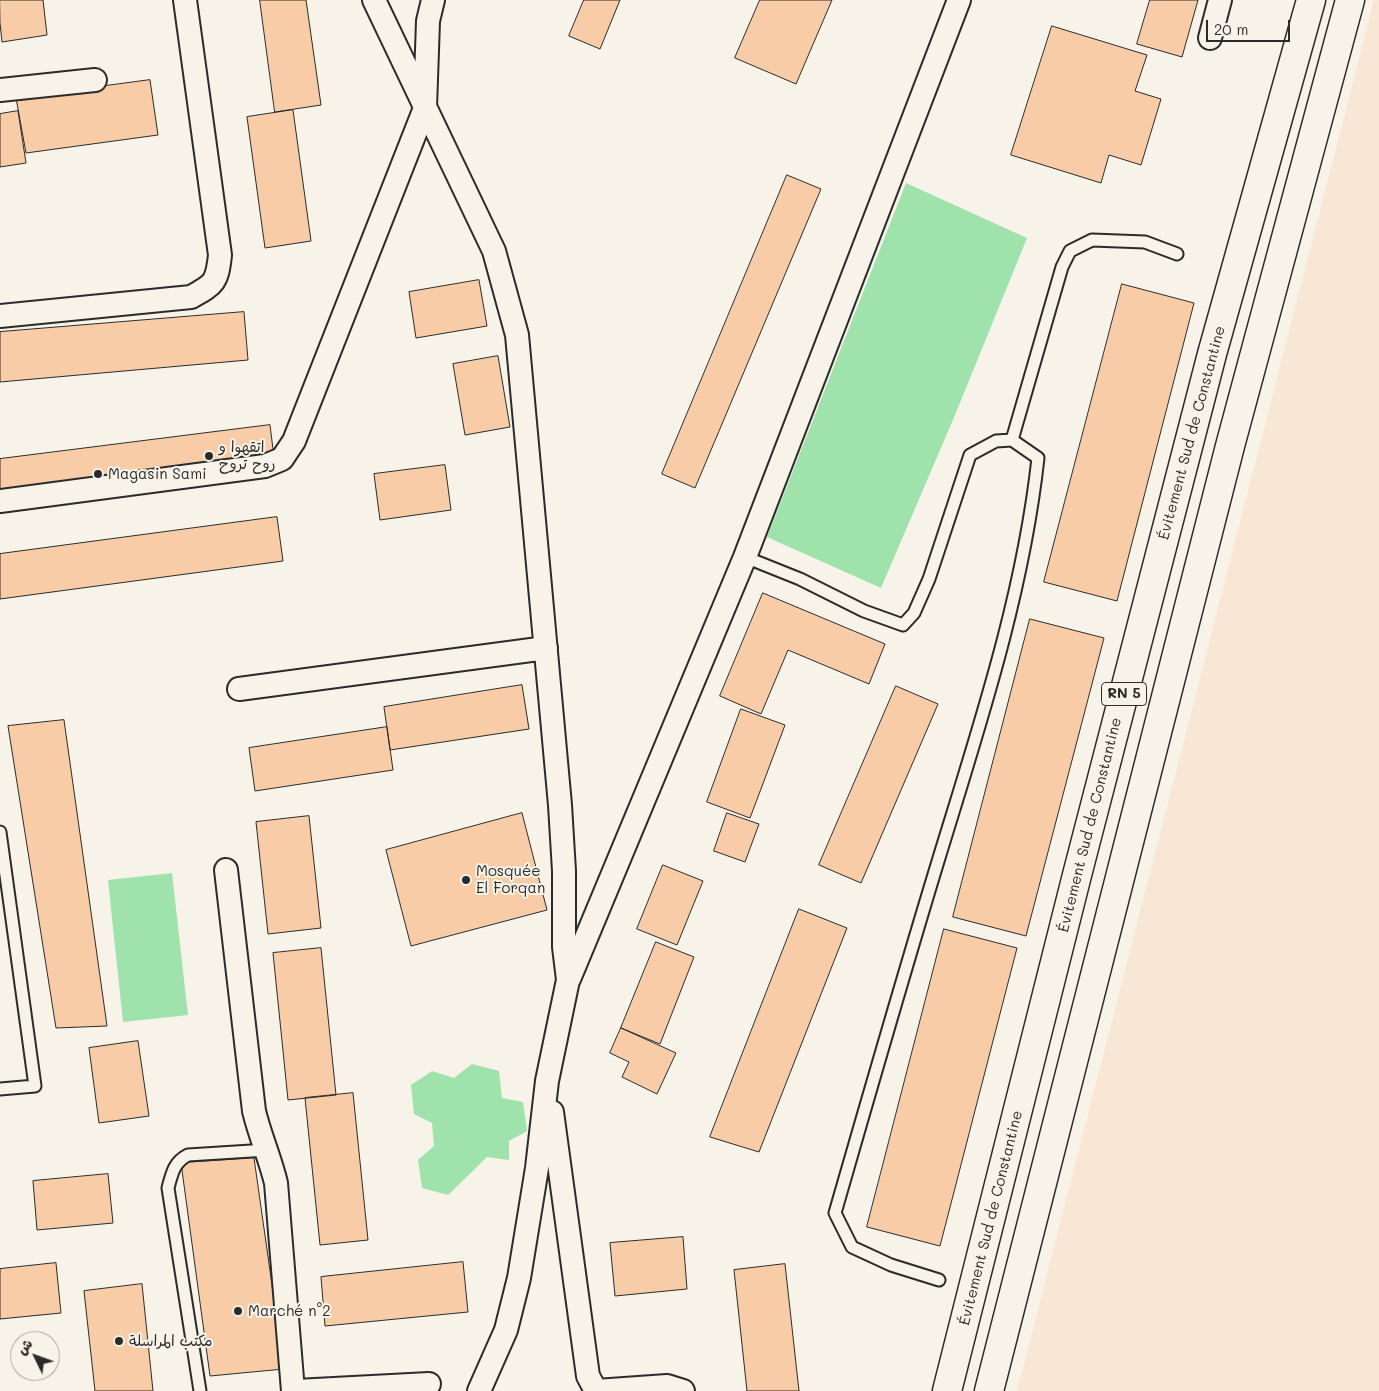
<!DOCTYPE html>
<meta charset="utf-8">
<style>
body{margin:0}
#map{position:relative;width:1379px;height:1391px;overflow:hidden;background:#f7f3e8;font-family:Mali,"Playpen Sans Arabic",sans-serif}
canvas{display:block}
.north{position:absolute;left:10px;top:1331px;width:50px;height:50px;box-sizing:border-box;background:#f7f3e8;border:1px solid #a5a39c;border-radius:50%;rotate:312deg;font-size:14px;font-weight:700;line-height:20px;text-align:center;color:#2b2b2b}
.north::after{content:'';display:block;margin:auto;width:18px;height:22px;background:#2b2b2b;clip-path:polygon(50% 0,100% 100%,50% 72%,0 100%)}
.scale{position:absolute;left:1206px;top:20px;width:84px;height:22px;box-sizing:border-box;border:2px solid #2b2b2b;border-top:0;padding-left:6px;font-size:15px;line-height:18px;white-space:nowrap;color:#2b2b2b;-webkit-text-stroke:4px #f7f3e8;paint-order:stroke}
</style>
<div id="map">
<canvas width="1379" height="1391"></canvas>
<div class="north">ش</div>
<div class="scale">20 m</div>
</div>
<script>
const c = document.querySelector('canvas').getContext('2d');
c.lineJoin = 'round';
function fill(path, color) { c.fillStyle = color; c.fill(path, 'evenodd'); }
function stroke(path, color, width, dash) { c.strokeStyle = color; c.lineWidth = width; c.lineCap = dash ? 'butt' : 'round'; c.setLineDash(dash || []); c.stroke(path); }
function label(font, color, halo, rows, align = 'center') {
  c.font = font + ' Mali,"Playpen Sans Arabic",sans-serif'; c.lineWidth = 4; c.setLineDash([]); c.textBaseline = 'middle'; c.strokeStyle = halo; c.fillStyle = color; for (const [text, x, y, turn = 0] of rows) {
    c.save(); c.translate(x, y); c.rotate((+turn || 0) * Math.PI / 180); c.textAlign = isNaN(turn) ? turn : align; if (halo) c.strokeText(text, 0, 0); c.fillText(text, 0, 0); c.restore();
  }
}
fill(new Path2D(`
 M 1374,0 L 1379,0 L 1379,1391 L 1017,1391 Z`), '#f7e7d4');
fill(new Path2D(`
 M 906,183 L 1027,238 L 955,415 L 881,588 L 767,537 Z
 M 172,873 L 188,1015 L 123,1022 L 108,880 Z
 M 472,1064 L 499,1071 L 502,1098 L 523,1102 L 527,1131 L 509,1141 L 509,1160 L 487,1157 L 448,1195 L 422,1188 L 418,1160 L 434,1146 L 432,1123 L 414,1114 L 411,1085 L 432,1071 L 454,1078 Z`), '#9fe2ac');
const building = new Path2D(`
 M 0,0 L 43,0 L 47,35 L 2,42 L 0,23 Z
 M 260,0 L 306,0 L 321,105 L 275,112 Z
 M 584,0 L 620,0 L 600,49 L 569,36 Z
 M 760,0 L 832,0 L 796,84 L 735,58 Z
 M 1150,0 L 1198,0 L 1182,57 L 1137,44 Z
 M 1052,26 L 1147,55 L 1135,91 L 1161,99 L 1141,165 L 1109,155 L 1101,183 L 1011,155 Z
 M 150,80 L 158,135 L 26,153 L 16,98 Z
 M 293,110 L 311,241 L 265,248 L 247,117 Z
 M 18,111 L 26,163 L 0,167 L 0,114 Z
 M 787,175 L 821,189 L 695,488 L 662,474 Z
 M 479,280 L 487,326 L 416,338 L 409,292 Z
 M 1122,284 L 1194,303 L 1117,601 L 1044,582 Z
 M 244,312 L 248,360 L 0,382 L 0,332 Z
 M 498,356 L 510,427 L 465,435 L 453,364 Z
 M 270,425 L 274,457 L 0,491 L 0,459 Z
 M 445,465 L 451,510 L 380,520 L 374,474 Z
 M 277,517 L 283,561 L 0,599 L 0,554 Z
 M 763,593 L 885,644 L 869,684 L 788,650 L 761,714 L 720,696 Z
 M 1030,619 L 1104,638 L 1026,936 L 953,917 Z
 M 522,685 L 529,729 L 390,750 L 384,707 Z
 M 896,686 L 938,704 L 861,883 L 819,865 Z
 M 741,709 L 785,725 L 750,818 L 707,802 Z
 M 64,720 L 107,1026 L 56,1028 L 8,726 Z
 M 387,727 L 393,770 L 255,791 L 249,748 Z
 M 522,813 L 547,910 L 411,946 L 386,850 Z
 M 727,813 L 759,824 L 745,862 L 714,851 Z
 M 309,816 L 321,928 L 268,934 L 256,822 Z
 M 663,865 L 703,881 L 677,945 L 637,929 Z
 M 799,909 L 847,928 L 759,1152 L 710,1137 Z
 M 944,929 L 1017,948 L 940,1246 L 867,1227 Z
 M 656,942 L 694,957 L 660,1044 L 621,1028 Z
 M 321,948 L 336,1095 L 288,1100 L 273,953 Z
 M 621,1028 L 676,1053 L 657,1094 L 622,1077 L 629,1062 L 610,1053 Z
 M 138,1041 L 149,1116 L 99,1123 L 89,1048 Z
 M 353,1093 L 368,1240 L 320,1245 L 305,1098 Z
 M 254,1158 L 284,1369 L 210,1376 L 181,1163 Z
 M 108,1174 L 113,1223 L 37,1230 L 33,1181 Z
 M 683,1237 L 687,1289 L 615,1296 L 610,1243 Z
 M 463,1262 L 468,1312 L 325,1326 L 321,1277 Z
 M 56,1263 L 61,1313 L 0,1319 L 0,1269 Z
 M 785,1264 L 799,1391 L 747,1391 L 734,1270 Z
 M 142,1284 L 153,1391 L 95,1391 L 84,1291 Z`);
fill(building, '#f7cca6');
stroke(building, '#2b2b2b', 1);
const service = new Path2D(`
 M 1012,440 L 1062,267 L 1070,251 L 1092,240 L 1145,242 L 1177,254
 M 745,557 L 800,579 L 864,611 L 903,625 L 914,613 L 929,579 L 970,455 L 996,441 L 1012,440 L 1038,458 C 1023,595 979,727 939,858 C 903,976 869,1095 835,1213 L 852,1247 L 891,1265 L 939,1280
 M 0,832 L 35,1086 L 0,1089
 M 200,1391 L 168,1188 C 172,1173 174,1162 188,1155 L 267,1150`);
const minor = new Path2D(`
 M 374,0 L 494,251 L 517,335 L 560,805 L 564,871 L 564,947 L 568,980 L 547,1081 L 537,1168 L 519,1278 L 506,1330 L 479,1391
 M 1210,38 L 1220,0
 M 0,90 L 95,80
 M 0,316 L 191,297 C 215,284 217,282 220,255 L 185,0
 M 0,501 L 265,466 L 282,459 L 294,441 L 425,108 L 428,21 L 433,0
 M 239,689 L 546,648
 M 226,870 L 254,1111 C 260,1136 270,1158 276,1183 L 293,1391
 M 569,979 L 745,557 L 959,0
 M 552,1112 L 588,1376 L 596,1391 L 667,1386 L 683,1391
 M 296,1391 L 429,1384`);
const trunk = new Path2D(`
 M 947,1391 L 1077,875 L 1212,354 L 1311,0
 M 989,1391 L 1230,446 L 1350,0`);
stroke(service, '#2b2b2b', 15);
stroke(minor, '#2b2b2b', 26);
stroke(trunk, '#2b2b2b', 31);
stroke(service, '#f7f3e8', 11);
stroke(minor, '#f7f3e8', 22);
stroke(trunk, '#f7f3e8', 28);
for (const [x, y, r, color] of [
 [209,456,5,"#2b2b2b"],
 [98,474,5,"#2b2b2b"],
 [466,880,5,"#2b2b2b"],
 [238,1311,5,"#2b2b2b"],
 [119,1341,5,"#2b2b2b"]
]) { const dot = new Path2D(); dot.arc(x, y, r, 0, 2 * Math.PI); c.fillStyle = color; c.fill(dot); stroke(dot, '#f7f3e8', 2); }
for (const [x, y, w] of [
 [1124,694,45]
]) { const box = new Path2D(); box.roundRect(x - w / 2, y - 11.5, w, 23, 4); c.fillStyle = '#f7f3e8'; c.fill(box); stroke(box, '#2b2b2b', 1); }
label('bold 14px', '#2b2b2b', null, [
 ["RN 5",1124,694]
]);
label('15px', '#2b2b2b', '#f7f3e8', [
 ["Évitement Sud de Constantine",1192,433,-75],
 ["Évitement Sud de Constantine",1090,825,-76],
 ["Évitement Sud de Constantine",991,1218,-76]
]);
label('15px', '#2b2b2b', '#f7f3e8', [
 ["اتقهوا و",219,447],
 ["روح تروح",219,464],
 ["Magasin Sami",108,474],
 ["Mosquée",476,871],
 ["El Forqan",476,888],
 ["Marché n°2",248,1311],
 ["مكتب المراسلة",129,1341]
], 'left');
</script>
